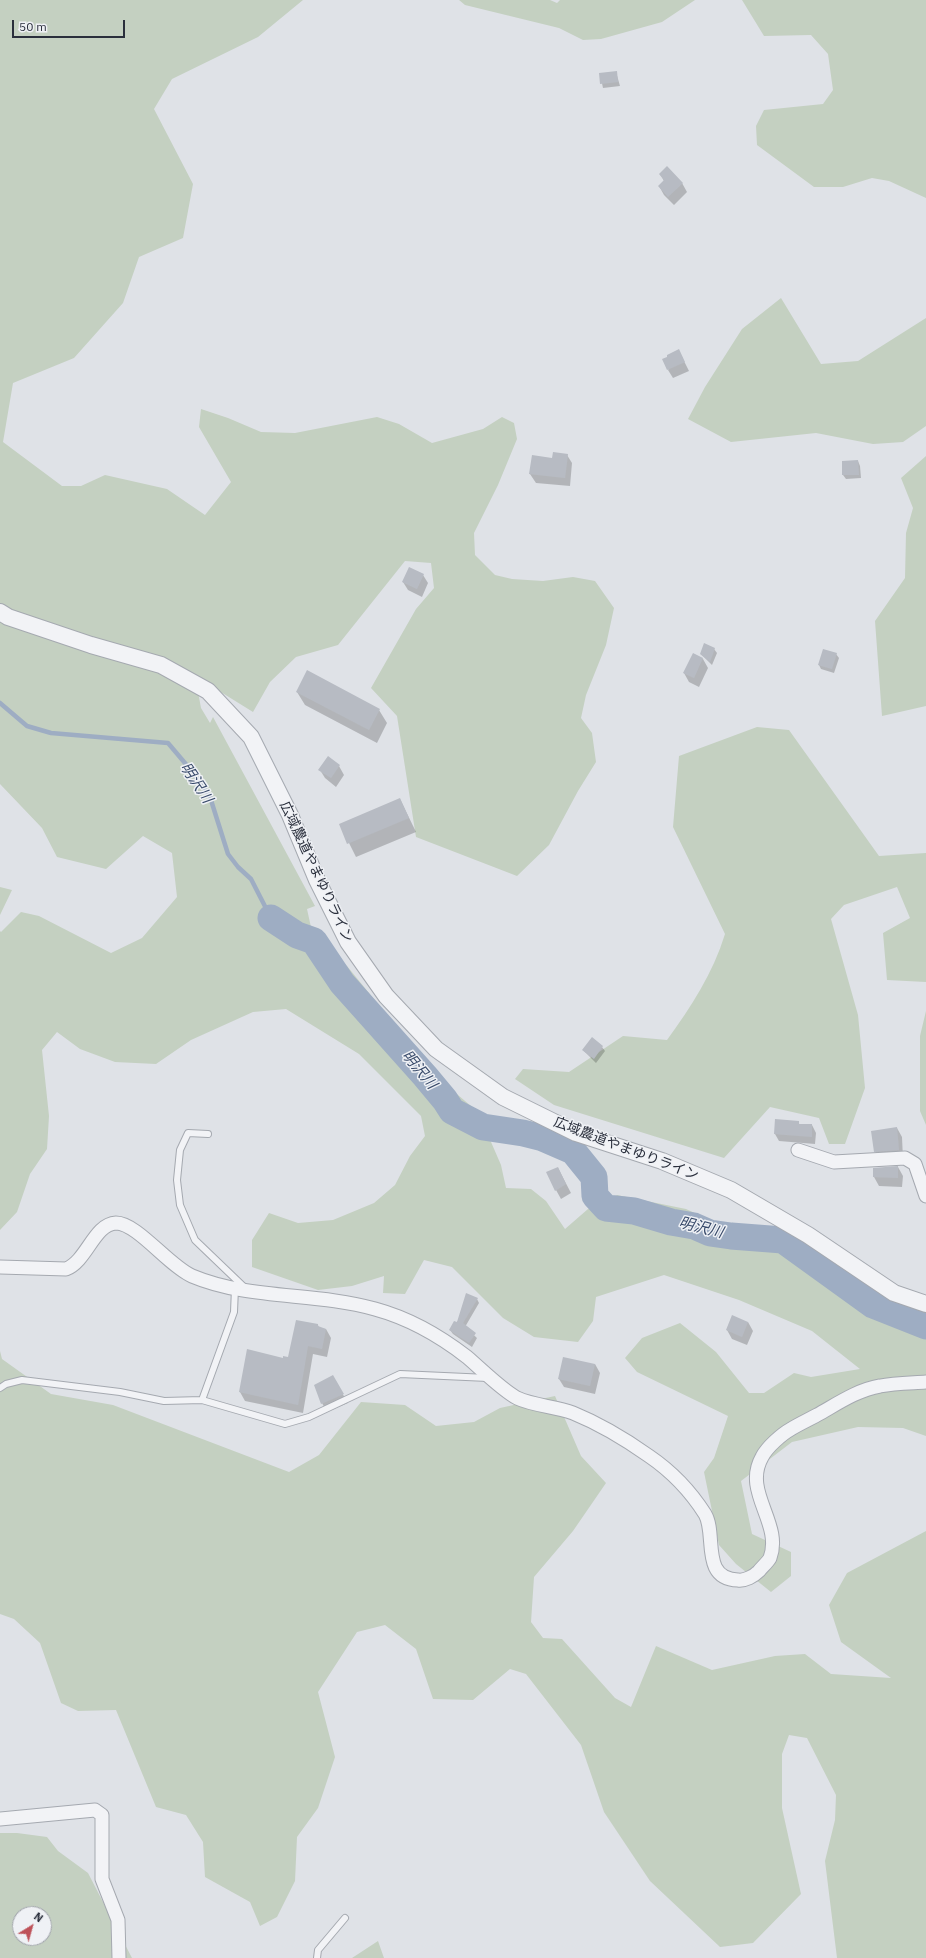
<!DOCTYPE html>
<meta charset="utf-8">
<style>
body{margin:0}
#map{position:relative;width:926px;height:1958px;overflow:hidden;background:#dfe2e7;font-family:"IBM Plex Sans",sans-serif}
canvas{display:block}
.north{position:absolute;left:12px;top:1906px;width:40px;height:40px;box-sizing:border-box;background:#eff1f5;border:1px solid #a0a3ab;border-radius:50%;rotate:37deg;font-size:11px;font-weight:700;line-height:16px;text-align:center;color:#2a2f3c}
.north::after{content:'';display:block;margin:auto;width:14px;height:18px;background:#be5259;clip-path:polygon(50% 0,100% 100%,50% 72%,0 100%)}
.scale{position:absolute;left:12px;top:20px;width:113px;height:18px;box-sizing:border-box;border:2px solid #2a2f3c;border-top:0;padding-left:5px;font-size:12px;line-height:14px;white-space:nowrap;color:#2a2f3c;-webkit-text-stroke:3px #eff1f5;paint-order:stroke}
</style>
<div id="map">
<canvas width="926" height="1958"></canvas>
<div class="north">N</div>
<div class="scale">50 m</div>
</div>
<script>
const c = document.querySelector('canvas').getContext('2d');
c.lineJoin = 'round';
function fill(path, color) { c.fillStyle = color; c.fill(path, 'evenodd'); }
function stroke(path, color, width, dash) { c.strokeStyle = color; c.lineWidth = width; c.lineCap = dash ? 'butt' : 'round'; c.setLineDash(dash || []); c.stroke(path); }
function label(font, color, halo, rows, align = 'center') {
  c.font = font + ' "IBM Plex Sans","Noto Sans JP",sans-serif'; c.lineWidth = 3; c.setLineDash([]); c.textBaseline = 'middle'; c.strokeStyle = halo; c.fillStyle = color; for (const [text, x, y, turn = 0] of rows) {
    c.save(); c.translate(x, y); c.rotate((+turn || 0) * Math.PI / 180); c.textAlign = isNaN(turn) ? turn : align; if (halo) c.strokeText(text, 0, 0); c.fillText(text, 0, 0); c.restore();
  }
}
fill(new Path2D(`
 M 0,0 L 303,0 L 258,37 L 172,79 L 154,109 L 193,184 L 183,238 L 139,257 L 123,303 L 74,358 L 13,383 L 3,442 L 62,486 L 81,486 L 105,475 L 167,489 L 205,515 L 231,482 L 199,427 L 201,409 L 228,418 L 261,432 L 295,433 L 377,417 L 399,424 L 432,443 L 483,429 L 502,417 L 514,423 L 517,439 L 498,485 L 474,533 L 475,555 L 495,575 L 512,579 L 543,581 L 573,577 L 595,581 L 614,608 L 606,645 L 586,695 L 581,718 L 592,733 L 596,762 L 578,791 L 549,845 L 517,876 L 416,837 L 397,716 L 371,688 L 416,609 L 434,588 L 431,563 L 405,561 L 338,645 L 296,657 L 270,682 L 253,712 L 195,676 L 201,708 L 210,723 L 213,717 L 315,906 L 307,909 L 314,941 L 347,966 L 438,1078 L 478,1112 L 501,1165 L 506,1188 L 531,1189 L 546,1201 L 565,1229 L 588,1209 L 617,1195 L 686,1209 L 723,1226 L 788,1234 L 882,1298 L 926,1314 L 926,1436 L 903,1428 L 858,1427 L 792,1442 L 741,1481 L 752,1534 L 791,1552 L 791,1576 L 771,1592 L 736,1564 L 719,1545 L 704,1472 L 714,1458 L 728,1416 L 637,1372 L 625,1358 L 642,1338 L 680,1323 L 716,1352 L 749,1393 L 764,1393 L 794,1373 L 811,1377 L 860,1369 L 812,1331 L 739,1300 L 664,1275 L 596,1297 L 593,1321 L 578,1342 L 534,1337 L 503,1318 L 452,1267 L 424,1260 L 405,1294 L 383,1293 L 384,1276 L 352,1286 L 318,1290 L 252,1267 L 252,1240 L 269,1213 L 298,1223 L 333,1220 L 374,1203 L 395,1185 L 410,1156 L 425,1136 L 421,1116 L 359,1054 L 286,1009 L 253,1012 L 191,1040 L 156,1064 L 115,1062 L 80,1049 L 57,1032 L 42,1050 L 49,1116 L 47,1149 L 30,1174 L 17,1212 L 0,1230 L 0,931 L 1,932 L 21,912 L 39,916 L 111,953 L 142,938 L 177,897 L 172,853 L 143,836 L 106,869 L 57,857 L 42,828 L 0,784 Z
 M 459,0 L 550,0 L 557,3 L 560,0 L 695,0 L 662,22 L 601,39 L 583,40 L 559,28 L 465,5 Z
 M 742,0 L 926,0 L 926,198 L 889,181 L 872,178 L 843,187 L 814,187 L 757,145 L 756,126 L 764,110 L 823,104 L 833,90 L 828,54 L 811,35 L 764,36 Z
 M 781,298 L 821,364 L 858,361 L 926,318 L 926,426 L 903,442 L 873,444 L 816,433 L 731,442 L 688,419 L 705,387 L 742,329 Z
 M 926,456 L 926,706 L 882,716 L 875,621 L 905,578 L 906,533 L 913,508 L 901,478 Z
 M 757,727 L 789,730 L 879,856 L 926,853 L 926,982 L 887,980 L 883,933 L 910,918 L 897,887 L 844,905 L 831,919 L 858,1015 L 865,1088 L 845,1144 L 829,1144 L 819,1118 L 770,1107 L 724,1158 L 554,1105 L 515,1079 L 523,1069 L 569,1072 L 623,1036 L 667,1040 C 691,1007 713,973 725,934 L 673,827 L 679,756 Z
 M 0,887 L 12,890 L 0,915 Z
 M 926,1011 L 926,1125 L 920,1111 L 920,1036 Z
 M 0,1351 L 2,1359 L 51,1394 L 113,1405 L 289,1472 L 319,1455 L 361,1402 L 405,1405 L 436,1426 L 474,1422 L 500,1408 L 555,1396 L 581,1456 L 606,1483 L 573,1531 L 534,1577 L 531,1622 L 543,1638 L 562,1639 L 615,1698 L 631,1707 L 656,1646 L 712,1670 L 775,1656 L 805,1654 L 831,1674 L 891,1678 L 841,1642 L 829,1605 L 847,1573 L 926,1531 L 926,1958 L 837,1958 L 825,1861 L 835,1820 L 836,1795 L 807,1738 L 789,1735 L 782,1754 L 782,1808 L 801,1894 L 753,1943 L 720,1947 L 650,1881 L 604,1812 L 581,1745 L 526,1674 L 510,1669 L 473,1700 L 433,1699 L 416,1649 L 385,1625 L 357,1632 L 318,1692 L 335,1757 L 318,1808 L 297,1837 L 295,1881 L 277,1917 L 260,1926 L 250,1902 L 205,1877 L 203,1842 L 186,1815 L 156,1807 L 116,1710 L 78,1711 L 61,1703 L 40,1643 L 14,1619 L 0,1614 Z
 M 0,1833 L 17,1833 L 47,1837 L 58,1851 L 88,1873 L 132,1958 L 0,1958 ZM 20,1914 L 44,1914 L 44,1938 L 20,1938 Z
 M 378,1941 L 384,1958 L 352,1958 Z`), '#c4d0c1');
fill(new Path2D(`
 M 616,72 L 620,86 L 603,88 L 600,74 Z
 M 660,174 L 682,183 L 687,192 L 674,205 L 664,195 L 659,186 L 664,181 Z
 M 679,351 L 689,371 L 673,378 L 668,370 Z
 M 567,455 L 572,463 L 570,486 L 536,483 L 530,474 L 553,459 Z
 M 858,461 L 860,466 L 861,478 L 846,479 L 843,475 L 843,462 Z
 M 423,575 L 428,583 L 422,597 L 408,590 L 403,582 Z
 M 714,649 L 717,653 L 712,665 L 701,654 Z
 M 836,654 L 839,658 L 834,673 L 821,669 L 819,665 Z
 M 693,655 L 703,659 L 708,668 L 699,687 L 689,682 L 684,673 Z
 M 297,692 L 379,710 L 387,723 L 377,743 L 305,705 Z
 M 339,766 L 344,775 L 336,787 L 325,778 L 320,770 Z
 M 400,799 L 416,832 L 356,857 L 340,825 Z
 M 602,1047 L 605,1051 L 596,1063 L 583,1050 Z
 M 798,1122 L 800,1125 L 812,1125 L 816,1133 L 815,1144 L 779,1141 L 775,1134 Z
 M 897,1128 L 902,1137 L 903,1159 L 880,1160 L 875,1151 Z
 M 898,1167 L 903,1176 L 902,1187 L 879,1186 L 874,1177 Z
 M 558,1168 L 571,1193 L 561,1199 L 556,1190 Z
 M 477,1299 L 479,1303 L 465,1327 L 477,1338 L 472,1347 L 453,1334 L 450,1330 Z
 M 748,1322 L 753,1331 L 747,1345 L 732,1339 L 727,1330 Z
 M 318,1325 L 319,1328 L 326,1329 L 331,1338 L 327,1357 L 313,1354 L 303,1413 L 245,1401 L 240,1392 L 284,1359 L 288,1358 Z
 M 595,1364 L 600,1373 L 595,1394 L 564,1387 L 559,1379 Z
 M 332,1376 L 348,1403 L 327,1412 L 322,1403 Z`), '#0003');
stroke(new Path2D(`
 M 0,703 L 27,726 L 51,733 L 168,743 L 190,769 L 210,797 L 228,854 L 238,867 L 251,879 L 271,918`), '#9eadc3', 4.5);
stroke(new Path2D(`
 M 271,918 L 297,935 L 314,941 L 342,983 L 425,1076 L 445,1100 L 452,1111 L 483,1127 L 523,1133 L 543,1138 L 573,1151 L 594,1177 L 595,1196 L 606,1208 L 634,1211 L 671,1222 L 694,1226 L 710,1233 L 731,1236 L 783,1240 L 873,1305 L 926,1326`), '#9eadc3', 27);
fill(new Path2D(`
 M 617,71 L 618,82 L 600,84 L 599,73 Z
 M 667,166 L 683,183 L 668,197 L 658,186 L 664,180 L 659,174 Z
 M 679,349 L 685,362 L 667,370 L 662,359 L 667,357 L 667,355 Z
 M 553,452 L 568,454 L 565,478 L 529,474 L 532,455 L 552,458 Z
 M 858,460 L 859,475 L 842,475 L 842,461 Z
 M 409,567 L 424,574 L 417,589 L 402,582 Z
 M 704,643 L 715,648 L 710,662 L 700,654 Z
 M 823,649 L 837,653 L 832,669 L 818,665 Z
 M 693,653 L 703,658 L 694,678 L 683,673 Z
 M 307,670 L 380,709 L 369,730 L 296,692 Z
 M 328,756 L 340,765 L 331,778 L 318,770 Z
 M 400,798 L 409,818 L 347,844 L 339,824 Z
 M 592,1037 L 603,1046 L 594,1059 L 582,1050 Z
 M 775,1119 L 799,1121 L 799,1124 L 812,1124 L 812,1137 L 774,1134 Z
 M 897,1127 L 899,1150 L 874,1152 L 871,1131 Z
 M 898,1166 L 898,1178 L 873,1177 L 873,1168 Z
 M 558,1167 L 566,1184 L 555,1191 L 546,1172 Z
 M 466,1293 L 478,1298 L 463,1323 L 476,1333 L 469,1343 L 449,1330 L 454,1321 L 457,1322 Z
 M 732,1315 L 748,1322 L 742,1337 L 726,1330 Z
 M 296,1320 L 318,1324 L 318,1326 L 326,1329 L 322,1349 L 308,1346 L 298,1405 L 239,1392 L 247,1349 L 283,1358 L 283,1356 L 288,1357 Z
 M 563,1357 L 595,1364 L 590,1386 L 558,1379 Z
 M 333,1375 L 344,1394 L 321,1404 L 314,1385 Z`), '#b7bbc3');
const service = new Path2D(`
 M 208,1134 L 188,1133 L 180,1150 L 177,1180 L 180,1205 L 195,1240 L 245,1288
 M 0,1388 L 6,1384 L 22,1380 L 120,1392 L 164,1401 L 202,1400 L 285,1424 L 309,1417 L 400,1374 L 488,1378
 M 202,1400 L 234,1312 L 235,1288
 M 317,1958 L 318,1950 L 345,1918`);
const minor = new Path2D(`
 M 798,1150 L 834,1162 L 905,1158 L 915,1164 L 926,1196
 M 0,1267 L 66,1269 C 87,1261 94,1224 116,1223 C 137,1223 169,1266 192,1276 C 249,1300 315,1292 375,1309 C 408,1318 440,1336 467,1357 C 480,1368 502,1390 517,1398 C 534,1406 555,1406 573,1413 C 600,1424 625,1439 649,1456 C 671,1471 691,1492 705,1514 C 717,1534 700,1579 738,1580 C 745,1581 754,1576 759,1571 C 762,1567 768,1562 770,1558 C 783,1523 742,1492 762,1457 C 767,1447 782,1434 791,1429 C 799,1424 808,1420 817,1415 C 837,1404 857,1390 880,1386 C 894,1383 911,1383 926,1382
 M 0,1819 L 95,1810 L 102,1815 L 102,1879 L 118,1920 L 119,1958`);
const tertiary = new Path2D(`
 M 0,612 L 8,617 L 91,645 L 161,665 L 208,691 L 251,737 L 290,815 L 317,880 L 348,942 L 386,996 L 436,1049 L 503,1097 L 576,1133 L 662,1161 L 731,1190 L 808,1235 L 894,1293 L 926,1304`);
stroke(service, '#a5a9b0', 8);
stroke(minor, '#a5a9b0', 15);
stroke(tertiary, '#a5a9b0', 18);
stroke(service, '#f2f3f6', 6);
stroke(minor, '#f2f3f6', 13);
stroke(tertiary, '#f2f3f6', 16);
label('14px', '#2a2f3c', '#eff1f5', [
 ["広域農道やまゆりライン",316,872,65],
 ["広域農道やまゆりライン",626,1149,21]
]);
label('italic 15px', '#394b6b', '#eff1f5', [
 ["明沢川",196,783,56],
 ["明沢川",419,1070,50],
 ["明沢川",701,1228,14]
]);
</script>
